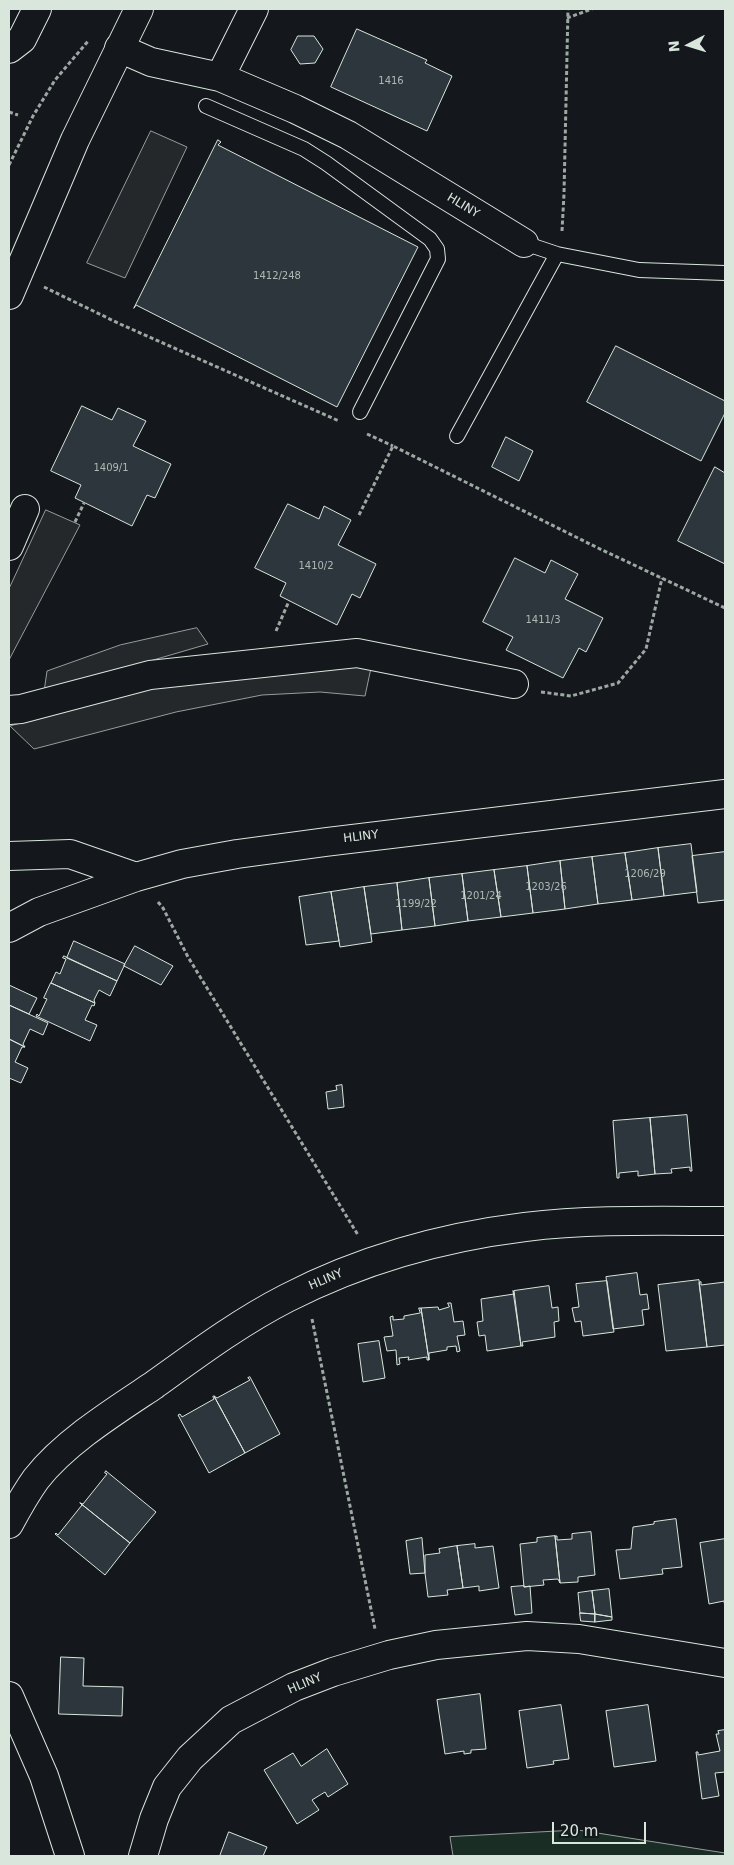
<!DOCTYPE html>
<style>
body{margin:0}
#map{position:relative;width:734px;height:1865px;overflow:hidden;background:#14181c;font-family:"DejaVu Sans",sans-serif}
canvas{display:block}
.frame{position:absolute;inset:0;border:10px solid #d8e6dc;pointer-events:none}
.north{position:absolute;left:664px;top:20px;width:50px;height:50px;-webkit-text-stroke:4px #14181c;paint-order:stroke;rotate:265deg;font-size:14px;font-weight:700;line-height:20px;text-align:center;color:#d8e6dc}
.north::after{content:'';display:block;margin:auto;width:18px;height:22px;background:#d8e6dc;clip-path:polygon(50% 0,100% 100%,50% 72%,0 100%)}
.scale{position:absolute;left:552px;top:1822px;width:94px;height:22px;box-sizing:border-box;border:2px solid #d8e6dc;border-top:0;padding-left:6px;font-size:15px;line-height:18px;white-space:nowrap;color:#d8e6dc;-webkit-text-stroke:4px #14181c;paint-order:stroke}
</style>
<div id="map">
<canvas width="734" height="1865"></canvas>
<div class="frame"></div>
<div class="north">N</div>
<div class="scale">20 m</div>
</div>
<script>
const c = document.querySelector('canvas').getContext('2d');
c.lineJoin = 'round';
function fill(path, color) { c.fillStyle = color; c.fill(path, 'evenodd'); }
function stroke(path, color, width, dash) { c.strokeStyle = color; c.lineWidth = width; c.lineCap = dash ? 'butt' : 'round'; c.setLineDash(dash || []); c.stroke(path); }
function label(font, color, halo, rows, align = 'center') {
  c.font = font + ' "DejaVu Sans",sans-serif'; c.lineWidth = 4; c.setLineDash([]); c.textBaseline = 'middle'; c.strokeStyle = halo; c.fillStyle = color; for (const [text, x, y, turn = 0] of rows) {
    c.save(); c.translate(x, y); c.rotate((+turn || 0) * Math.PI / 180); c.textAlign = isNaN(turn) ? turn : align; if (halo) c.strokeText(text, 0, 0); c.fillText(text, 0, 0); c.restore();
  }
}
const green = new Path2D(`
 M 578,1830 L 725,1853 L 725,1856 L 453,1856 L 450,1837 Z`);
fill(green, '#1a2d24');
stroke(green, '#939e99', 1);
const parking = new Path2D(`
 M 151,131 L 187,147 L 125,278 L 87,263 Z
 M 46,510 L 80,525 L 9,660 L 9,589 Z
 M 197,628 L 208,644 L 44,692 L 47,671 L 120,645 Z
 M 329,662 L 371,668 L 365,696 L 320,692 L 262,695 L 176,712 L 34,749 L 10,726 L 152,684 Z`);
fill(parking, '#24282b');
stroke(parking, '#939e99', 1);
const building = new Path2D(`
 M 357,29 L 427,60 L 425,63 L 452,76 L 427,131 L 331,87 Z
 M 298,36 L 314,36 L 323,49 L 315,63 L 300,64 L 291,50 Z
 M 218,140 L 221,142 L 218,145 L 418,247 L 337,407 L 136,305 L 134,308 Z
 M 616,346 L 725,401 L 725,413 L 701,461 L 587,402 Z
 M 82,406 L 112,420 L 118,408 L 146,421 L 133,446 L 171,464 L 155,498 L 147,495 L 132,526 L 75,498 L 81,485 L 51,471 Z
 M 506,437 L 533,451 L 519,481 L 492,467 Z
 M 715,467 L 725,473 L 725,564 L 678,541 Z
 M 288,504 L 319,519 L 324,506 L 351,520 L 338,545 L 376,564 L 360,598 L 352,594 L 337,625 L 280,596 L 286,583 L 255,568 Z
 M 515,558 L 545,573 L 551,560 L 578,574 L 565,599 L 603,618 L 586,652 L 579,648 L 563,678 L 506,650 L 513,637 L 483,622 Z
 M 691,844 L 697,892 L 664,896 L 658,848 Z
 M 658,848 L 664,896 L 632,900 L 625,853 Z
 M 725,852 L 725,900 L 698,903 L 692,856 Z
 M 625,853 L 632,900 L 598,904 L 592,857 Z
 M 592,857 L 598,904 L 565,909 L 560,861 Z
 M 560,861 L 565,909 L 533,913 L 527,866 Z
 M 527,866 L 533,913 L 501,917 L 494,870 Z
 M 494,870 L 501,917 L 468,921 L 462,874 Z
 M 462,874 L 468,921 L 435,926 L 429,878 Z
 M 429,878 L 435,926 L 402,930 L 397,883 Z
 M 397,883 L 402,930 L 371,934 L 364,887 Z
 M 364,887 L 372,942 L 340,947 L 331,892 Z
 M 331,892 L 339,941 L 306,945 L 299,897 Z
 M 74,941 L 125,964 L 117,981 L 67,958 Z
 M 135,946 L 173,966 L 161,985 L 124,966 Z
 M 64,956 L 117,981 L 110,996 L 99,990 L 94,1000 L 95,1003 L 51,983 L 56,972 L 60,974 L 66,959 L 63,958 Z
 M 51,983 L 95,1003 L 94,1006 L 92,1005 L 85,1020 L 97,1025 L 90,1041 L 36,1016 L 37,1014 L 39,1016 L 47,999 L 44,998 Z
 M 9,985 L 37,998 L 29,1014 L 9,1005 Z
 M 9,1005 L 48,1023 L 43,1035 L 30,1029 L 23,1044 L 25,1047 L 9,1039 Z
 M 9,1039 L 25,1047 L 22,1047 L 15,1062 L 28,1068 L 21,1083 L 9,1078 Z
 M 342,1085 L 344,1107 L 328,1109 L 326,1092 L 337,1090 L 336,1086 Z
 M 687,1115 L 692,1171 L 690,1171 L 690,1167 L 671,1169 L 672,1173 L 655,1174 L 650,1118 Z
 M 650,1118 L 655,1174 L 638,1176 L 638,1171 L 619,1173 L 619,1178 L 617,1178 L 613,1121 Z
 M 637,1273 L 640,1295 L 647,1294 L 649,1309 L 642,1310 L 644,1325 L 613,1329 L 606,1277 Z
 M 699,1280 L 707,1347 L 666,1351 L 658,1285 Z
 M 607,1281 L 614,1332 L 583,1336 L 581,1321 L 575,1322 L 572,1308 L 579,1307 L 576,1284 Z
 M 701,1282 L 701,1285 L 725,1282 L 725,1345 L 707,1347 L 699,1283 Z
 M 549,1286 L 552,1308 L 558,1307 L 559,1321 L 554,1322 L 555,1337 L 522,1342 L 523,1346 L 521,1346 L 514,1291 Z
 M 513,1291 L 521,1346 L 487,1351 L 485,1335 L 479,1336 L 477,1322 L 483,1321 L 481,1299 L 514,1294 Z
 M 448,1303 L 451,1303 L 454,1322 L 463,1321 L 465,1335 L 457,1336 L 460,1351 L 457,1352 L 456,1346 L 447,1347 L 447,1350 L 429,1353 L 429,1360 L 421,1308 L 438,1307 L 439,1310 L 449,1307 Z
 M 419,1308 L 421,1308 L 429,1360 L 427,1360 L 427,1357 L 408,1360 L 409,1357 L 399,1358 L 400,1364 L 397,1365 L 396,1350 L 387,1351 L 384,1337 L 393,1336 L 390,1317 L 393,1316 L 393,1320 L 404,1319 L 404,1316 L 420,1313 Z
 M 379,1341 L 385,1378 L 363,1382 L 358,1344 Z
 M 250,1377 L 280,1434 L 245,1453 L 214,1396 L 217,1398 L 250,1380 L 248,1378 Z
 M 214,1396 L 245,1453 L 209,1473 L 178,1415 L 180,1414 L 182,1417 L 214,1399 L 213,1397 Z
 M 106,1471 L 156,1512 L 130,1543 L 80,1503 L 83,1504 L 107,1474 L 105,1473 Z
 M 80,1503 L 130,1543 L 105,1575 L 55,1534 L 56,1533 L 58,1535 L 82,1505 Z
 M 676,1519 L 682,1567 L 662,1569 L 663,1574 L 620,1579 L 616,1550 L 631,1549 L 633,1527 L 654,1524 L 654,1522 Z
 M 591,1532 L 595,1575 L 578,1577 L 578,1582 L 560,1583 L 555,1536 L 557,1536 L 557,1540 L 572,1539 L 572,1534 Z
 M 555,1536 L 560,1583 L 558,1579 L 543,1580 L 544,1585 L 524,1587 L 520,1544 L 537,1542 L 537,1538 Z
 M 422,1538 L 425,1573 L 410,1574 L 406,1541 Z
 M 725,1539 L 725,1607 L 724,1601 L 709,1604 L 700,1543 Z
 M 475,1544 L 475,1548 L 493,1546 L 499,1588 L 479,1591 L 479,1586 L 463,1588 L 457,1546 Z
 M 457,1546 L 463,1588 L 447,1590 L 448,1595 L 428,1597 L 425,1573 L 425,1555 L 440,1553 L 439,1549 Z
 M 524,1586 L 524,1587 L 530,1586 L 532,1613 L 515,1615 L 511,1587 Z
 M 609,1589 L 612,1617 L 595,1614 L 592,1591 Z
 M 592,1591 L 595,1614 L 580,1613 L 578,1593 Z
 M 580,1613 L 595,1614 L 595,1622 L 581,1621 Z
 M 595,1614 L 612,1617 L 612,1620 L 595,1622 Z
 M 61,1657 L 84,1658 L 83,1686 L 123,1687 L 122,1716 L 59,1714 Z
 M 480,1694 L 486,1749 L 471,1750 L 471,1753 L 464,1754 L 464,1751 L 445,1754 L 437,1700 Z
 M 561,1705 L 569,1759 L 553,1761 L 554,1764 L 527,1768 L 519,1711 Z
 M 648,1705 L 656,1761 L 614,1767 L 606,1711 Z
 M 725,1730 L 725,1772 L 715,1773 L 719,1796 L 702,1799 L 696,1752 L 698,1752 L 698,1755 L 720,1751 L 716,1734 L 719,1734 L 718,1731 Z
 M 327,1749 L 348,1784 L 328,1797 L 325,1792 L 312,1800 L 319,1810 L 297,1824 L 264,1770 L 293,1753 L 301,1766 Z
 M 229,1832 L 267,1847 L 263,1856 L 220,1856 Z`);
fill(building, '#2c363c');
stroke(building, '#d8e6dc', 1);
const lane = new Path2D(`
 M 206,106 L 304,149 L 326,163 L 430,239 L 437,249 L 438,259 L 360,412
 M 524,243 L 557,254 L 639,270 L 725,273
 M 457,436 L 557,254`);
const street = new Path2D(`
 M 119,48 L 151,62 L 220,77 L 254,9
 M 9,49 L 22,39 L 37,9
 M 220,77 L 295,109 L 348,135 L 524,243
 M 9,546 L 25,509
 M 9,710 L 21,709 L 150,675 L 357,653 L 514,684
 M 9,856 L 70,854 L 136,877
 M 9,928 L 39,912 L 136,877 L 182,864 L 237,854 L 326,842 L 725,794
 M 9,1524 C 17,1509 26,1493 36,1479 C 65,1442 115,1411 154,1385 C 197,1354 240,1322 287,1298 C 361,1260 443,1237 525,1227 C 591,1219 659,1221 725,1221
 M 9,1696 L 44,1776 L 70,1856
 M 143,1856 L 154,1819 L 167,1787 L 190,1758 L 231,1720 L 294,1687 L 333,1672 L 389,1655 L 436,1645 L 527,1636 L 579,1639 L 725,1663`);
const secondary = new Path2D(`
 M 9,295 L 75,140 L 139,9`);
stroke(lane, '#d8e6dc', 16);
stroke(street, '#d8e6dc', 30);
stroke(secondary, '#d8e6dc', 30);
stroke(new Path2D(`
 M 567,18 L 592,9
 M 9,112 L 18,115
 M 9,165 L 33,116 L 55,80 L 89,40
 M 562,231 L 564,194 L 568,9
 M 44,287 L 120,324 L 339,421
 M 367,434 L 393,446
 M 359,515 L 393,446 L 598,548 L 725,608
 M 75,522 L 84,503
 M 276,631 L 289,601
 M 541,692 L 571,696 L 618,683 L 646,649 L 662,578
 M 158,902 L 163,908 L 188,957 L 358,1235
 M 312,1319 L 375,1629`), '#9da8a2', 3, [4, 2.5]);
stroke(lane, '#14181c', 14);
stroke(street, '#14181c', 28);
stroke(secondary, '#14181c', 28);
label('10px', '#adbab4', null, [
 ["1416",391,81],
 ["1412/248",277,276],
 ["1409/1",111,468],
 ["1410/2",316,566],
 ["1411/3",543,620],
 ["1206/29",645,874],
 ["1203/26",546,887],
 ["1201/24",481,896],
 ["1199/22",416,904]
]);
label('12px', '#d8e6dc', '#14181c', [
 ["HLINY",463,206,31],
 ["HLINY",361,837,-7],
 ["HLINY",326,1280,-23],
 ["HLINY",305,1684,-23]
]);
</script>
